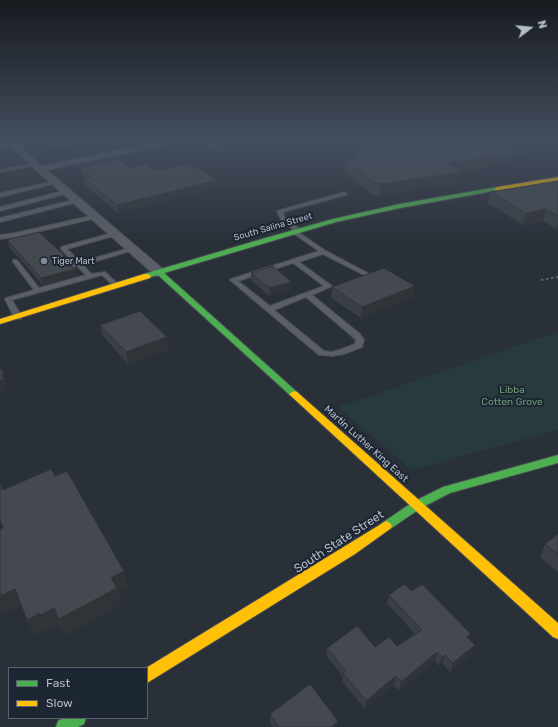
<!DOCTYPE html>
<html>
<head>
<meta charset="utf-8">
<style>
	body { margin:0 }
	#map { position:relative; width:558px; height:727px; overflow:hidden; background:#2a3038; font-family:Rubik,sans-serif }
	canvas { display:block }
	.legend { position:absolute; left:8px; top:667px; width:140px; height:52px; box-sizing:border-box; background:#1d2633; border:1px solid #59626f; margin:0; padding:5px 7px; list-style:none; font-size:12px; color:#b4bcc9 }
	.legend li { display:flex; align-items:center; gap:8px; height:20px }
	.legend b { width:20px; border:1px solid #59626f }
	.north { position:absolute; left:510px; top:8px; width:40px; height:40px; -webkit-text-stroke:3px #1d2633; paint-order:stroke; rotate:74deg; font-size:11px; font-weight:700; line-height:16px; text-align:center; color:#b4bcc9 }
	.north::after { content:''; display:block; margin:auto; width:14px; height:18px; background:#b4bcc9; clip-path:polygon(50% 0,100% 100%,50% 72%,0 100%) }
</style>
</head>
<body>
<div id="map">
<canvas width="558" height="727"></canvas>
<ul class="legend">
<li><b style="height:5px;background:#4caf50"></b>Fast</li>
<li><b style="height:5px;background:#ffc107"></b>Slow</li>
</ul>
<div class="north">N</div>
</div>
<script>
const g = document.querySelector('canvas').getContext('2d');
g.lineJoin = 'round';
function paint(path, color) {
  g.fillStyle = color;
  g.fill(path, 'evenodd');
}
function shape(rows) {
  const path = new Path2D();
  for (const r of rows) {
    path.moveTo(r[0], r[1]);
    for (let i = 2; i < r.length; i += 2) path.lineTo(r[i], r[i + 1]);
  }
  return path;
}
function stroke(path, color, width, dash) {
  g.strokeStyle = color;
  g.lineWidth = width;
  g.lineCap = dash ? 'butt' : 'round';
  g.setLineDash(dash || []);
  g.stroke(path);
}
function write(font, color, halo, rows, align = 'center') {
  g.font = font + ' Rubik,sans-serif';
  g.lineWidth = 4;
  g.setLineDash([]);
  g.textBaseline = 'middle';
  g.strokeStyle = halo;
  g.fillStyle = color;
  for (const [text, x, y, turn = 0] of rows) {
    g.save();
    g.translate(x, y);
    g.rotate((+turn || 0) * Math.PI / 180);
    g.textAlign = isNaN(turn) ? turn : align;
    if (halo) g.strokeText(text, 0, 0);
    g.fillText(text, 0, 0);
    g.restore();
  }
}
const green = shape([
	[558,332,558,430,412,470,338,407]
]);
const path = shape([
	[541,280,558,277]
]);
const lane = shape([
	[13,143,15,144,15,145,0,147,0,145,13,143],
	[34,163,36,164,36,165,0,172,0,170,34,163],
	[55,181,57,182,57,183,0,197,0,193,55,181],
	[67,190,69,191,69,193,0,211,0,207,67,190],
	[344,192,347,194,346,195,283,212,285,218,300,229,300,231,298,232,326,251,371,275,368,277,366,276,323,254,299,262,332,286,312,295,360,334,364,340,362,347,344,354,332,356,322,355,319,355,230,280,231,279,319,251,291,232,291,230,293,229,281,220,277,211,344,192],
	[293,263,324,286,270,306,238,281,293,263],
	[306,297,354,338,356,340,355,344,339,350,332,352,324,351,274,310,306,297],
	[77,199,80,201,79,202,0,222,0,218,77,199],
	[95,215,98,217,97,218,15,237,0,239,0,235,15,233,95,215],
	[115,232,118,234,117,235,67,249,80,262,130,248,134,248,134,250,83,265,91,274,105,272,119,285,119,287,115,287,102,275,12,300,22,317,21,319,15,319,5,299,6,298,34,290,13,262,13,260,17,260,39,288,86,275,77,266,66,268,66,266,74,263,61,249,61,247,115,232]
]);
const street = shape([
	[6,141,15,141,42,166,162,141,178,141,174,143,47,170,164,270,166,273,164,276,156,276,37,171,6,141],
	[202,141,212,141,225,149,224,151,218,151,202,141]
]);
const fast = shape([
	[497,187,499,188,499,190,400,208,336,222,164,273,297,392,299,394,294,397,291,396,158,275,147,278,143,276,144,274,262,239,333,219,400,204,497,187],
	[558,455,558,463,450,493,421,508,390,529,386,531,382,529,380,526,382,523,413,502,443,487,558,455],
	[64,718,86,718,84,724,78,727,56,727,58,721,64,718]
]);
const slow = shape([
	[558,177,558,181,497,191,494,189,497,187,558,177],
	[144,274,147,274,151,276,150,278,0,324,0,319,144,274],
	[294,391,297,392,558,623,558,639,553,637,291,396,289,394,294,391],
	[386,521,390,523,392,526,390,529,355,554,147,683,146,668,386,521]
]);
const wall = shape([
	[38,141,74,141,76,145,49,150],
	[358,150,525,153,511,155,509,164,461,171,460,183,380,195,373,195,344,172,345,161,351,160,352,156,357,155],
	[131,168,218,180,218,187,118,213,85,185,84,178,82,176,81,169],
	[558,181,558,228,556,229,543,221,523,225,488,203,490,192],
	[7,240,65,256,66,262,69,267,75,269,76,276,43,285,9,247],
	[251,273,291,289,269,296,251,280],
	[415,286,413,297,361,318,331,298,332,287],
	[100,325,169,349,128,364,103,336],
	[55,476,124,571,128,587,118,593,121,604,65,636,60,625,47,631,46,629,34,636,21,605,0,616,3,528,3,490],
	[558,534,558,572,540,557,545,544],
	[412,591,469,639,472,654,450,672,442,663,439,666,435,661,399,691,394,685,365,709,342,681,343,676,327,657,327,648,375,647,397,646,415,634,387,603,389,595],
	[270,714,337,727,273,727,270,723]
]);
const shadedWall = shape([
	[75,141,76,145,49,150,48,146],
	[528,142,525,153,511,155,509,164,445,174,447,163,499,147],
	[462,172,460,183,380,195,381,184],
	[218,180,218,187,118,213,117,205],
	[546,209,543,221,523,225,526,213],
	[558,222,558,228,556,229],
	[63,256,65,256,66,263,63,262],
	[68,262,70,269,75,269,76,276,43,285,41,278,68,267],
	[292,282,291,289,269,296,269,288],
	[415,286,413,297,361,318,362,307],
	[167,337,169,349,128,364,126,352],
	[4,373,7,384,6,385,8,390,0,393,0,381,2,374],
	[124,571,128,587,118,593,121,604,65,636,59,619,111,578],
	[15,589,22,605,0,616,0,596],
	[54,608,60,625,47,631,41,615],
	[40,613,46,629,34,636,27,620],
	[475,645,472,654,450,672,453,663],
	[437,652,435,661,399,691,401,682],
	[445,655,442,663,439,666,442,657],
	[396,676,394,685,365,709,366,701],
	[338,721,337,727,331,727]
]);
const building = shape([
	[42,141,75,141,48,146,42,141],
	[426,141,525,141,528,142,499,147,512,153,447,163,462,172,381,184,374,183,345,161,356,159,352,156,363,154,358,150,426,141],
	[118,159,131,168,147,164,156,171,188,163,218,180,117,205,84,178,91,176,81,169,92,165,118,159],
	[558,181,558,216,546,209,526,213,490,192,558,181],
	[39,232,65,256,63,256,63,262,68,262,68,267,73,267,75,269,41,278,7,240,39,232],
	[273,266,292,282,269,288,251,273,273,266],
	[384,268,415,286,362,307,332,287,384,268],
	[140,311,167,337,126,352,100,325,140,311],
	[0,367,4,373,2,374,4,379,0,381,0,367],
	[51,469,55,476,67,471,124,571,111,578,117,588,59,619,54,608,41,615,40,613,27,620,15,589,0,596,0,529,3,528,0,520,0,483,3,490,51,469],
	[558,534,558,554,545,544,558,534],
	[404,584,412,591,422,584,471,634,467,637,475,645,453,663,445,655,442,657,437,652,401,682,396,676,366,701,343,673,346,671,327,648,357,626,375,647,389,637,397,646,422,630,389,595,404,584],
	[310,684,338,721,331,727,278,727,270,714,310,684]
]);
const markers = [
	[44,261,4,"#848b96"]
];
const farStreetnames = [
	["South Salina Street",273,227,-16]
];
const farPoinames = [
	["Tiger Mart",52,261]
];
const parkNames = [
	["Libba",512,390],
	["Cotten Grove",512,402]
];
const streetNames = [
	["Martin Luther King East",366,444,42]
];
const nearStreetnames = [
	["South State Street",339,542,-33]
];
paint(green, '#273a3e');
stroke(lane, '#484c53', 2);
stroke(street, '#484c53', 2);
stroke(fast, '#484c53', 2);
stroke(slow, '#484c53', 2);
stroke(path, '#5d636a', 2, [2.5, 2.5]);
paint(lane, '#5a5e66');
paint(street, '#5a5e66');
paint(fast, '#4caf50');
paint(slow, '#ffc107');
paint(wall, '#3a3f45');
paint(shadedWall, '#303338');
paint(building, '#444950');
stroke(building, '#303338', 1);
const sky = g.createLinearGradient(0, 0, 0, 243);
sky.addColorStop(0, '#171a1f');
sky.addColorStop(0.58, '#444e5e');
sky.addColorStop(1, '#444e5e00');
g.fillStyle = sky;
g.fillRect(0, 0, 558, 243);
for (const [x, y, r, color] of markers) {
  const dot = new Path2D();
  dot.arc(x, y, r, 0, 2 * Math.PI);
  g.fillStyle = color;
  g.fill(dot);
  stroke(dot, '#1d2633', 1.5);
}
write('9px', '#b4bcc9', '#1d2633', farStreetnames);
write('9px', '#b4bcc9', '#1d2633', farPoinames, 'left');
write('10px', '#6b9a76', '#1d2633', parkNames);
write('10px', '#b4bcc9', '#1d2633', streetNames);
write('12px', '#b4bcc9', '#1d2633', nearStreetnames);
</script>
</body>
</html>
